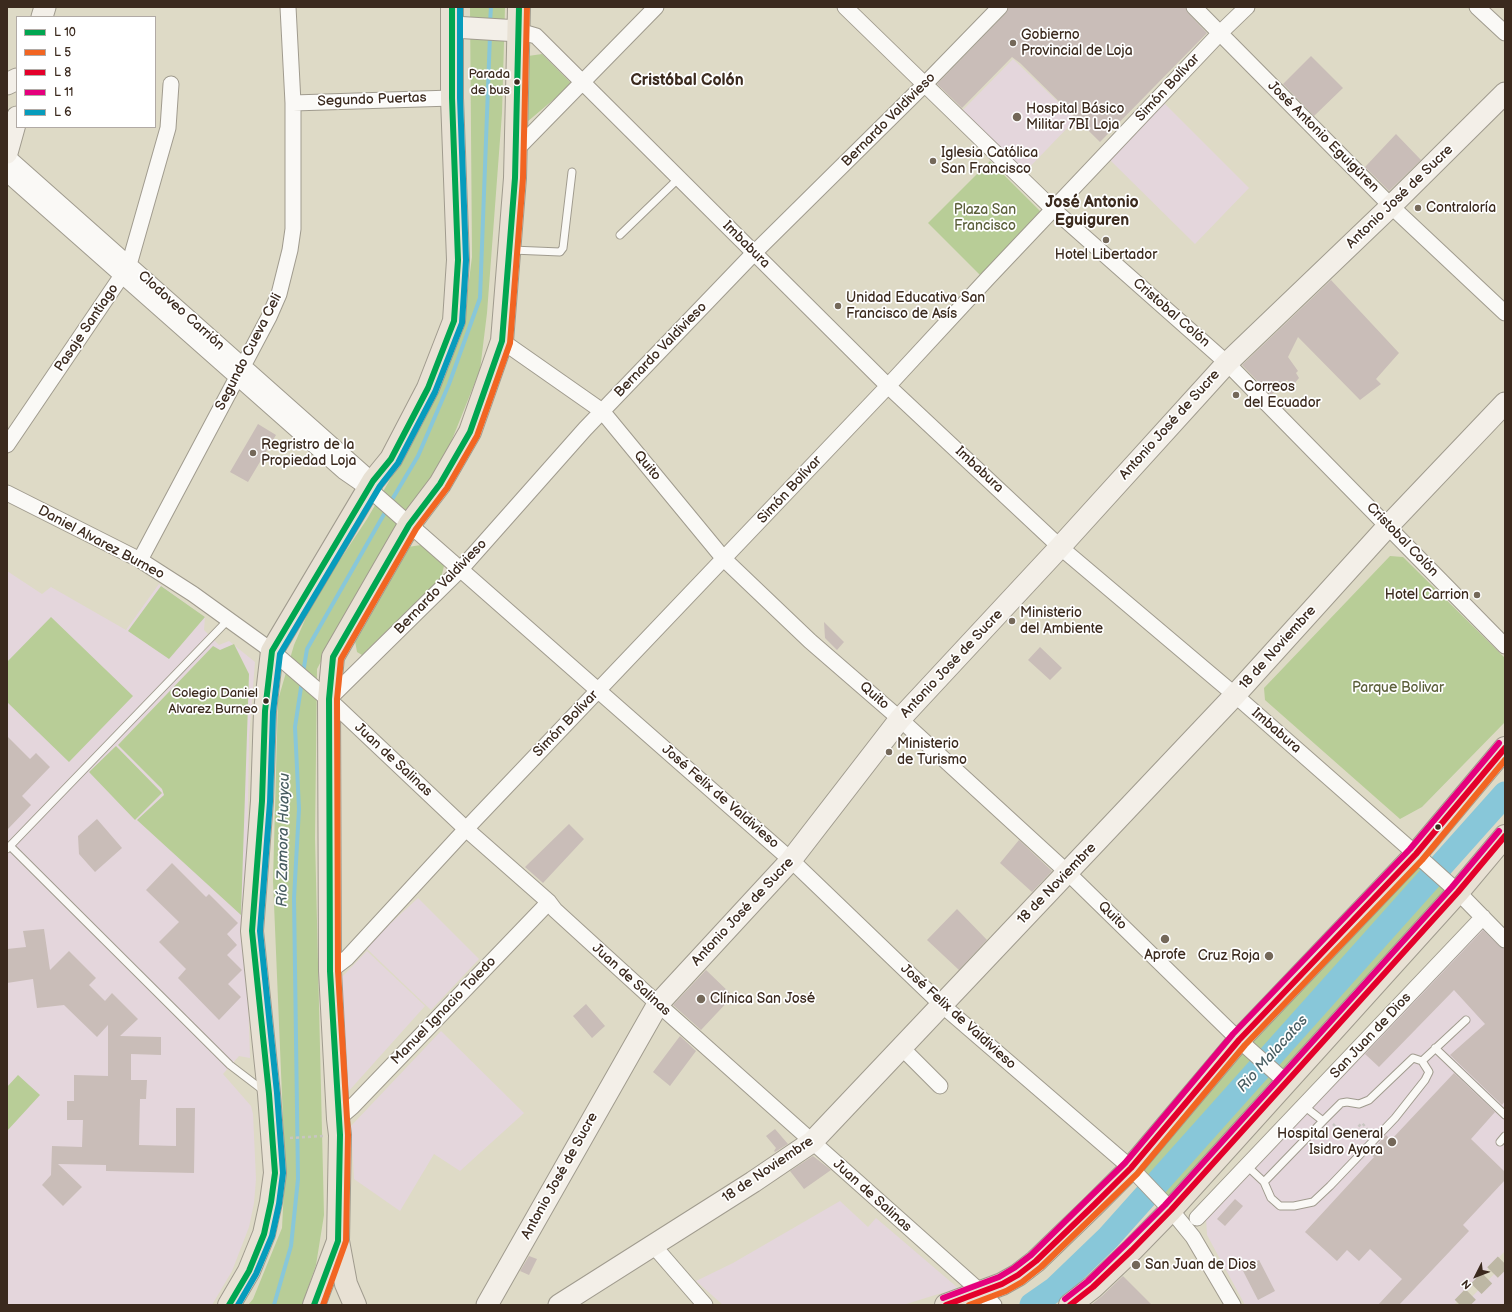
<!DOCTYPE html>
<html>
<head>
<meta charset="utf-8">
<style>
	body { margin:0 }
	#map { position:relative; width:1512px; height:1312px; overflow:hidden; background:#dedac6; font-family:"Balsamiq Sans",sans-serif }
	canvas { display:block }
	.frame { position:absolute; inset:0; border:8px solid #3b2a1e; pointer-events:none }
	.legend { position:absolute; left:16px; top:16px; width:140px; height:112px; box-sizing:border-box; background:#fff; border:1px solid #b1aaa5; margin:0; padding:5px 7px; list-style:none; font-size:12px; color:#3b2a1e }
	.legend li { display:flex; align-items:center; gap:8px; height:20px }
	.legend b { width:20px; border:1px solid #b1aaa5 }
	.north { position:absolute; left:1456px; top:1256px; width:40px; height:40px; -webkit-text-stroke:3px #fff; paint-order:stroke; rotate:228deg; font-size:11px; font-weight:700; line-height:16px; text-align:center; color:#3b2a1e }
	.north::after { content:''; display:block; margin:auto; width:14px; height:18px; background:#3b2a1e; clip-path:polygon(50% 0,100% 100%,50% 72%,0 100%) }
</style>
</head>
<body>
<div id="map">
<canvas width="1512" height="1312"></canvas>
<div class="frame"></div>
<ul class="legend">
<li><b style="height:5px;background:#00a651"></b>L 10</li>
<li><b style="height:5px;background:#f26522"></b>L 5</li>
<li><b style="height:5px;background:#e4002b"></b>L 8</li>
<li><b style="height:5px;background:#e5007d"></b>L 11</li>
<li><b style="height:5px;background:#069cbc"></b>L 6</li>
</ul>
<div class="north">N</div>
</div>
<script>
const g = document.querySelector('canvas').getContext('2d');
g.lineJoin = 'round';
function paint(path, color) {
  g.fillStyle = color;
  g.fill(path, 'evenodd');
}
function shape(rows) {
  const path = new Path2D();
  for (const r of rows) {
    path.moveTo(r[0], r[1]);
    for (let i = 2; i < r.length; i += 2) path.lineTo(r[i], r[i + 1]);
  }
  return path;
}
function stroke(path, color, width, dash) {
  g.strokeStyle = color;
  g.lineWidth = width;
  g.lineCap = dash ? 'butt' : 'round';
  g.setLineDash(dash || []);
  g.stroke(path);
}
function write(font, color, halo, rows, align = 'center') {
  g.font = font + ' "Balsamiq Sans",sans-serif';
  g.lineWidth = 3.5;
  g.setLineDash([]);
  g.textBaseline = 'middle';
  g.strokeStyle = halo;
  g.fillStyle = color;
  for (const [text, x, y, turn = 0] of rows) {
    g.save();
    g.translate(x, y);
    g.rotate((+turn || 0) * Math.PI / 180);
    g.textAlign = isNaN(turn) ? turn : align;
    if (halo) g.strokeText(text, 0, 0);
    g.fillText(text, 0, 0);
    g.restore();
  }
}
const built = shape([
	[1013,59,1076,119,1021,176,958,115],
	[1164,103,1249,188,1195,244,1110,160],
	[7,571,42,594,51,587,126,630,159,584,205,617,204,630,219,645,229,641,255,662,249,737,246,932,250,1058,239,1056,223,1074,251,1106,253,1114,256,1179,254,1203,249,1227,232,1271,212,1305,7,1305],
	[418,898,479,959,431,1010,365,947],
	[1484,921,1505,942,1505,1251,1454,1305,1245,1305,1207,1235,1206,1218],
	[367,951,425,1006,347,1093,342,977],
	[441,1031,524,1113,460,1171,434,1154,400,1211,354,1179,351,1126],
	[840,1201,868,1227,876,1218,958,1288,903,1305,723,1305,696,1281,733,1263],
	[1505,1263,1505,1305,1464,1305]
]);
const green = shape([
	[470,7,505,7,502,113,487,313,480,370,445,457,341,623,317,669,315,838,324,1215,316,1265,302,1305,248,1305,253,1299,282,1228,285,1168,273,880,278,700,294,645,314,599,367,519,423,423,464,319,472,257],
	[542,54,572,84,527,122,528,56],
	[990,161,1043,214,981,276,928,223],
	[421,545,444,566,441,578,362,655,357,652,355,641,408,547],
	[1390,556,1403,557,1505,658,1505,722,1422,807,1400,819,1265,700,1264,688],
	[161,586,205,617,169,659,128,631],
	[51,617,133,696,69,762,7,702,7,662],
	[234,644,249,674,241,915,137,820,164,795,162,789,118,745,213,646,220,650],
	[116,746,162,793,135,820,89,772],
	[1416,854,1458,892,1171,1208,1132,1168],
	[18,1075,40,1095,7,1131,7,1087]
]);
const stream = shape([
	[490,23,491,7],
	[390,503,418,456,449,384,480,298,490,35],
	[303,673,307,649,387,509],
	[274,1305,291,1246,298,1179,294,898,299,809,295,727,302,681]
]);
const river = shape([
	[1032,1305,1055,1289,1108,1238,1505,794]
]);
const building = shape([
	[1009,7,1185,7,1188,13,1207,33,1100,142,1020,63,1012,57,962,108,937,84,1006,13],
	[1311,56,1343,88,1314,116,1283,84],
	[1396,134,1421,160,1389,191,1365,167],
	[1331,280,1399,353,1376,379,1381,384,1360,400,1298,337,1288,357,1298,371,1296,373,1299,378,1293,385,1287,380,1271,395,1242,365],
	[258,424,276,435,248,482,230,472],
	[824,622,844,642,837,650,825,638],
	[1040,647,1062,668,1050,680,1028,660],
	[7,736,30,759,36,753,50,767,22,796,31,805,7,830],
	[97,819,122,848,95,872,79,854,78,836],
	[569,824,584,839,543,883,525,867],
	[1019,840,1052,871,1032,892,1000,863],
	[172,863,206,897,209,894,238,923,227,934,237,945,227,955,242,970,228,984,241,997,219,1020,178,978,186,969,159,942,179,922,146,890],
	[957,909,987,940,959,970,927,940],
	[44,929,50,970,69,951,96,978,89,985,105,1001,112,993,138,1019,120,1036,161,1037,161,1055,131,1054,131,1080,147,1080,146,1099,140,1099,139,1145,176,1146,176,1108,195,1108,194,1173,106,1171,106,1165,58,1164,82,1187,63,1206,42,1185,51,1175,52,1146,82,1147,83,1120,67,1120,67,1101,74,1101,74,1075,108,1076,108,1025,97,1037,64,1005,37,1008,33,979,7,983,7,949,26,947,23,931],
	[1483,930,1499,946,1505,949,1505,1101,1502,1105,1450,1055,1485,1024,1454,990,1379,1067,1365,1054],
	[706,970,733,996,701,1030,673,1005],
	[586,1004,605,1026,592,1038,573,1016],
	[680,1036,696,1051,670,1086,653,1072],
	[1454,1073,1495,1112,1471,1139,1505,1172,1505,1180,1463,1225,1469,1231,1399,1305,1378,1305,1402,1279,1370,1249,1359,1261,1347,1250,1337,1261,1305,1232,1374,1157,1369,1154,1386,1135,1391,1140],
	[775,1129,788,1144,775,1152,774,1151,776,1148,766,1136],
	[813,1156,831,1170,804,1189,790,1171],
	[1235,1199,1243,1206,1225,1226,1217,1219],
	[529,1256,537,1259,529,1275,520,1271],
	[1259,1260,1275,1291,1258,1300,1242,1269],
	[1123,1276,1152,1305,1091,1305,1102,1296]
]);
const streetTunnel = shape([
	[1460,1305,1505,1260]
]);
const path = shape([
	[1333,1124,1347,1138,1362,1123,1370,1132],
	[290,1138,323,1136]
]);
const lane = shape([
	[620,235,679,178],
	[512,250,560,252,563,248,572,172],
	[10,846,230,1065,264,1091],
	[7,849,228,620],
	[1435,1048,1505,1115],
	[1304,1106,1323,1121,1341,1103,1347,1102,1359,1104,1369,1100,1413,1058,1422,1061,1466,1020],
	[1500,1142,1505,1136],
	[1247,1166,1264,1182,1323,1121],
	[1264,1182,1271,1198,1280,1206,1294,1206,1313,1202,1330,1186,1395,1118,1425,1080,1429,1072,1422,1061]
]);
const street = shape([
	[845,7,1053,209,1227,363,1505,646],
	[1194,7,1391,206,1505,313],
	[1477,7,1505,33],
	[519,31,536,36,888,386,1060,547,1235,695,1418,856,1458,892,1505,940],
	[293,103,452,98],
	[515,151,656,7],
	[7,156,373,481],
	[7,174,343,471,369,489,791,860,942,1005,1131,1168,1171,1210,1193,1237,1233,1305],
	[502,341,602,411,724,559,810,641,900,719,1068,873,1239,1040,1286,1082],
	[7,445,129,265,168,128,171,84],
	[7,493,140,560,193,594,272,651,337,707,466,829,549,902,555,910,658,1004,982,1293,994,1305],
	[140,560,233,385,269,317,279,294,290,250,293,229,293,103,288,7],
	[329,699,460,570,585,429,754,253,924,85,1000,7],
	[330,971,347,958,466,829,888,386,988,278,1220,33,1247,7],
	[901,1047,940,1086],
	[338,1119,352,1107,549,902],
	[1197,1218,1483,917],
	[653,1245,705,1305]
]);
const secondary = shape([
	[42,17,45,7],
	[453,27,519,31],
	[7,84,17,79],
	[7,153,17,117],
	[487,1305,658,1004,791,860,900,719,1060,547,1227,363,1391,206,1505,93],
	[559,1305,753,1182,812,1142,1235,695,1388,526,1505,403]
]);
const primary = shape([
	[338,1241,346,1284,355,1305],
	[229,1305,249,1271,264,1234,271,1202,275,1173,269,1094,252,931,262,801,265,711,272,651,373,481,391,459,428,388,454,321,458,260,452,98,452,7],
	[314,1305,338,1241,340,1135,338,1119,330,971,329,699,333,657,409,525,440,484,470,432,502,341,515,178,519,7],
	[946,1305,1002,1284,1018,1275,1036,1261,1094,1205,1131,1168,1239,1040,1416,854,1505,748],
	[1070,1305,1093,1287,1132,1250,1171,1210,1458,892,1505,836]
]);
const bus1 = shape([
	[229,1305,249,1271,264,1234,271,1202,275,1173,269,1094,252,931,262,801,265,711,272,651,373,481,391,459,428,388,454,321,458,260,452,98,452,7],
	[314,1305,338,1241,340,1135,330,971,329,699,333,657,409,525,440,484,470,432,502,341,515,178,519,7]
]);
const bus2 = shape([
	[323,1305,346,1241,348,1135,338,971,337,699,341,659,416,529,447,488,477,436,510,343,523,178,527,7],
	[969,1305,1006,1291,1022,1282,1041,1267,1137,1174,1245,1045,1422,860,1505,760]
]);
const bus3 = shape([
	[946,1305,1002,1284,1018,1275,1036,1261,1094,1205,1131,1168,1239,1040,1416,854,1505,748],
	[1070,1305,1093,1287,1132,1250,1171,1210,1458,892,1505,836]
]);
const bus4 = shape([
	[943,1298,999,1277,1014,1268,1031,1255,1088,1199,1125,1163,1233,1034,1410,849,1499,743],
	[1065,1299,1088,1281,1126,1244,1165,1205,1452,887,1499,831]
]);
const bus5 = shape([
	[238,1305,256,1274,272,1236,279,1204,283,1173,277,1093,260,931,270,802,273,712,280,654,380,486,398,463,435,392,462,323,466,260,460,98,460,7]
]);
const markers = [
	[1013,43,4,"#746859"],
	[517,82,3.5,"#3b2a1e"],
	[1017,117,5,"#746859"],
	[933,161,4,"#746859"],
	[1418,208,4,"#746859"],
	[1106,240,4,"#746859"],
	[838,306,4,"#746859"],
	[1236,395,4,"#746859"],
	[253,453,4,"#746859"],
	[1477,595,4,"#746859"],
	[1012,621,4,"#746859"],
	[266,701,3.5,"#3b2a1e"],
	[889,752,4,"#746859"],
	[1438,827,3.5,"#3b2a1e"],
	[1165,939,5,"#746859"],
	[1269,956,5,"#746859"],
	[701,999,5,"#746859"],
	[1392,1142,5,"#746859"],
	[1136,1265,5,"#746859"]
];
const busNames = [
	["Parada",510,75],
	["de bus",510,91],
	["Colegio Daniel",258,694],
	["Alvarez Burneo",258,710]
];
const poiNames = [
	["Gobierno",1021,35],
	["Provincial de Loja",1021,51],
	["Hospital Básico",1026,109],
	["Militar 7BI Loja",1026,125],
	["Iglesia Católica",941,153],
	["San Francisco",941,169],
	["Contraloría",1426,208],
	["Hotel Libertador",1106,255,"center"],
	["Unidad Educativa San",846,298],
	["Francisco de Asís",846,314],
	["Correos",1244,387],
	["del Ecuador",1244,403],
	["Regristro de la",261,445],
	["Propiedad Loja",261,461],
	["Hotel Carrion",1469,595,"right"],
	["Ministerio",1020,613],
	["del Ambiente",1020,629],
	["Ministerio",897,744],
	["de Turismo",897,760],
	["Aprofe",1165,955,"center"],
	["Cruz Roja",1260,956,"right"],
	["Clínica San José",710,999],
	["Hospital General",1383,1134,"right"],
	["Isidro Ayora",1383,1150,"right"],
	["San Juan de Dios",1145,1265]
];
const streetNames = [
	["Simón Bolívar",1168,88,-47],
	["Segundo Puertas",372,100,-2],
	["Bernardo Valdivieso",889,120,-45],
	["José Antonio Eguigüren",1323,137,45],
	["Antonio José de Sucre",1400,197,-44],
	["Imbabura",746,245,45],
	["Clodoveo Carrión",181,311,42],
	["Cristobal Colón",1171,313,41],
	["Pasaje Santiago",87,328,-56],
	["Bernardo Valdivieso",661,350,-46],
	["Segundo Cueva Celi",249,352,-63],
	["Antonio José de Sucre",1170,425,-48],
	["Quito",647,466,50],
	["Imbabura",979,470,43],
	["Simón Bolívar",790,490,-47],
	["Cristobal Colón",1402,540,46],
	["Daniel Alvarez Burneo",101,543,28],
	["Bernardo Valdivieso",441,587,-46],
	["18 de Noviembre",1278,648,-48],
	["Antonio José de Sucre",952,664,-47],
	["Quito",874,696,41],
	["Simón Bolívar",566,724,-46],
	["Imbabura",1276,731,41],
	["Juan de Salinas",393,760,43],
	["José Felix de Valdivieso",720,797,41],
	["18 de Noviembre",1057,884,-46],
	["Antonio José de Sucre",743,912,-47],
	["Quito",1112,916,44],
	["Juan de Salinas",631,980,42],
	["Manuel Ignacio Toledo",444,1011,-46],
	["José Felix de Valdivieso",958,1017,42],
	["San Juan de Dios",1371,1036,-47],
	["18 de Noviembre",768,1170,-34],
	["Antonio José de Sucre",560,1176,-61],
	["Juan de Salinas",872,1196,42]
];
const parkNames = [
	["Plaza San",985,210],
	["Francisco",985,226],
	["Parque Bolivar",1398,688]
];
const waterNames = [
	["Río Zamora Huaycu",284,840,-89],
	["Rio Malacatos",1273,1054,-48]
];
const quarterNames = [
	["Cristóbal Colón",687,81],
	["José Antonio",1092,203],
	["Eguiguren",1092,221]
];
paint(built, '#e4d6dc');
paint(green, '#b8cd97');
stroke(stream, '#88c7d9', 4);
stroke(river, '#88c7d9', 25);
paint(building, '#c9bdb8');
stroke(streetTunnel, '#bdb7a4', 15, [15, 8]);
stroke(lane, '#a09b8e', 9);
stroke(street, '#a09b8e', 17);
stroke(secondary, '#a09b8e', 23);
stroke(primary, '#a09b8e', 24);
stroke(path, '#c8c6c1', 2.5, [3, 3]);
stroke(lane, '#faf9f6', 7);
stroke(street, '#faf9f6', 15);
stroke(secondary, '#f3efe8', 21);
stroke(primary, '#e8e1d4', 22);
stroke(bus1, '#00a651', 6);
stroke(bus2, '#f26522', 6);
stroke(bus3, '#e4002b', 6);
stroke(bus4, '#e5007d', 6);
stroke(bus5, '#069cbc', 6);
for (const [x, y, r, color] of markers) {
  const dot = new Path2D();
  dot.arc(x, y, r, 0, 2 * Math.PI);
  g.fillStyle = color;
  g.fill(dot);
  stroke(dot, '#fff', 1.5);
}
write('13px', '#3b2a1e', '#fff', busNames, 'right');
write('14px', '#3b2a1e', '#fff', poiNames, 'left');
write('14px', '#3b2a1e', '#fff', streetNames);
write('14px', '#5c603b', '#fff', parkNames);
write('italic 15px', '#495e62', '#fff', waterNames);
write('bold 16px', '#3b2a1e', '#fff', quarterNames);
</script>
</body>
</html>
